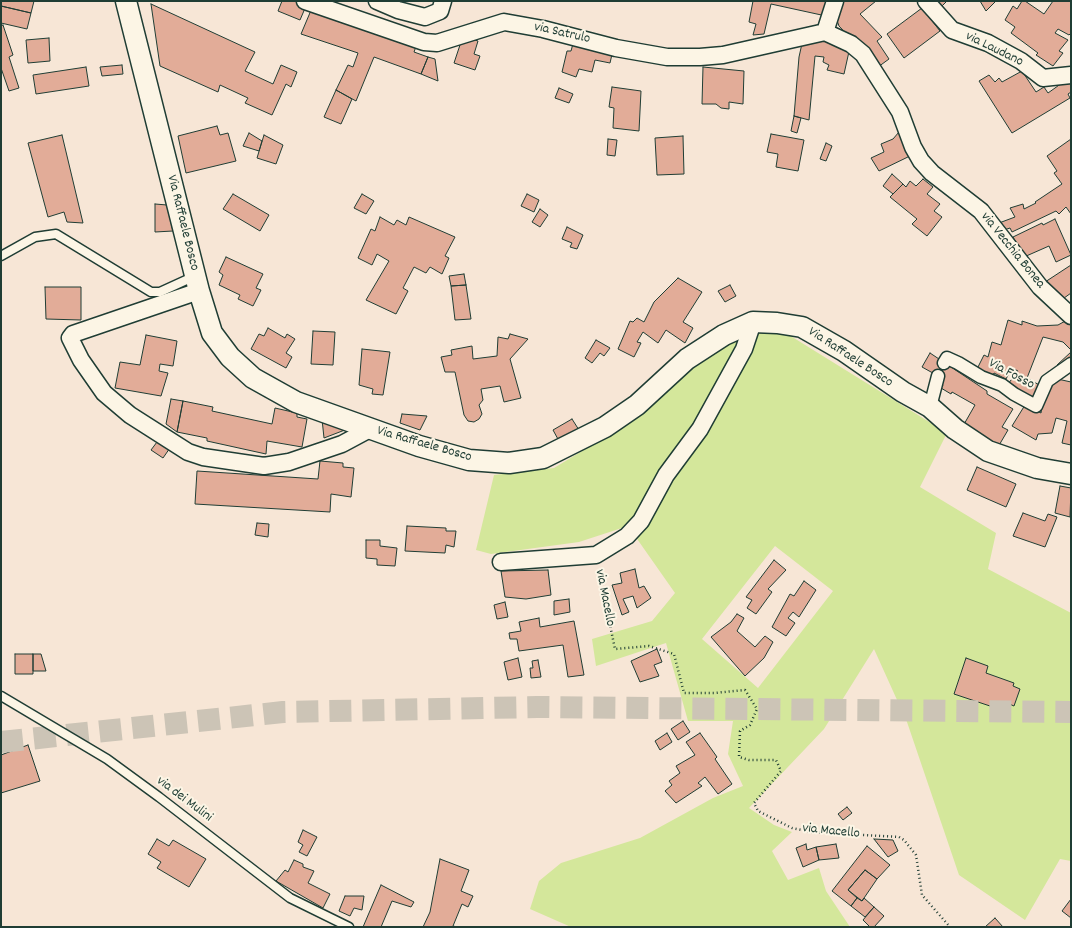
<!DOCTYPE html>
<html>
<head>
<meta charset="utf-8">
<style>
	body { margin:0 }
	#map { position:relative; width:1072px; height:928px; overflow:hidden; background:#f7e6d6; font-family:Dekko,sans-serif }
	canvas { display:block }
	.frame { position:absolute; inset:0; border:2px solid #1f3d34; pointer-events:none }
</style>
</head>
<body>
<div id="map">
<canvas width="1072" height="928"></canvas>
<div class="frame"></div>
</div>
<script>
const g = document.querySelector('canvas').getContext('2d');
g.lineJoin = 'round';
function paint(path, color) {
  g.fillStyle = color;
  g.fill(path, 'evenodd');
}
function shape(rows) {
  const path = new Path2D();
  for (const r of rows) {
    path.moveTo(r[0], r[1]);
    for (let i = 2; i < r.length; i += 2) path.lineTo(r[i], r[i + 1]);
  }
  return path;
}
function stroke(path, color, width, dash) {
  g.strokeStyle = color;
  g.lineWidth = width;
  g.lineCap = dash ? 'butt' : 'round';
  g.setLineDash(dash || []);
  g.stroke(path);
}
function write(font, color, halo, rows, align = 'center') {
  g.font = font + ' Dekko,sans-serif';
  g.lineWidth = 4;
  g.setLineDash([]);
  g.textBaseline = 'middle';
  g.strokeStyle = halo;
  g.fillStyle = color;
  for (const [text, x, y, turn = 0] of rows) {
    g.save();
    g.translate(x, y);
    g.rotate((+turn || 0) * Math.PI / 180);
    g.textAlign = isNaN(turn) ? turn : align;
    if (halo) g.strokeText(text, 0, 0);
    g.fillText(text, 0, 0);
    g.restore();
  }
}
const green = shape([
	[749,330,781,330,947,433,920,487,996,533,988,569,1071,613,1071,861,1060,859,1025,920,959,875,907,722,874,649,824,729,749,808,774,825,792,832,772,851,788,880,819,868,826,891,850,927,571,927,530,909,539,881,561,863,640,838,713,798,743,786,728,754,733,721,688,721,666,643,596,666,592,639,652,621,675,593,628,526,579,542,491,554,476,550,494,475,554,468,615,431,707,356],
	[775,546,833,591,758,688,702,639]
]);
const building = shape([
	[1,1,34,1,31,13,1,6,1,1],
	[282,1,295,1,306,6,300,20,278,11,282,1],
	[753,1,831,1,826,16,771,4,764,34,753,35,756,24,749,22,753,1],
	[841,1,876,1,860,14,882,37,877,41,889,59,878,67,839,26,834,12,841,1],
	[934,1,947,1,941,7,934,1],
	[980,1,996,1,986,11,980,1],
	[1022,1,1025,1,1044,14,1053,1,1071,1,1071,33,1069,35,1058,29,1055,33,1068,40,1059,51,1063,53,1053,66,1036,55,1038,53,1011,33,1015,27,1005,20,1013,6,1017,9,1022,1],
	[151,4,255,52,245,71,273,84,281,65,297,72,291,87,286,84,272,115,245,103,248,98,220,85,218,92,160,66,151,4],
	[1,6,31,13,27,29,1,23,1,6],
	[312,8,417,44,414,52,428,57,421,74,374,57,356,101,336,90,348,65,353,67,358,53,301,34,312,8],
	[922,8,940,31,904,58,887,34,922,8],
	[3,25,13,55,9,57,19,88,9,91,1,68,1,26,3,25],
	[463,36,478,41,474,54,480,56,475,70,454,63,463,36],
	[49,38,50,61,28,63,26,40,49,38],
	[820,38,850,47,844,74,827,70,829,65,823,62,824,57,815,56,809,120,794,116,799,57,803,39,820,38],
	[574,40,613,50,610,63,595,60,592,72,579,69,576,77,562,72,567,51,571,51,574,40],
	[428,57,435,59,438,81,421,74,428,57],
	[122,65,123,74,102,76,100,67,122,65],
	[86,67,89,86,36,94,33,75,86,67],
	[703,67,744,71,743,104,729,102,729,109,721,108,716,104,702,104,703,67],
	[1022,71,1036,92,1044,87,1048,93,1062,83,1071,81,1071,92,1068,94,1070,98,1012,133,979,81,989,75,995,82,999,78,1002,82,1022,71],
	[612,87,641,91,639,131,613,128,614,108,609,107,612,87],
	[559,88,573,94,569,103,555,98,559,88],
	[336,90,352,99,341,124,324,117,336,90],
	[794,116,801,118,797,133,791,131,794,116],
	[217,126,220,135,228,133,236,161,186,173,178,136,217,126],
	[899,132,912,155,879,171,871,158,884,152,881,144,893,139,899,132],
	[249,133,262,141,259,151,243,146,249,133],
	[771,134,804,140,798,171,776,167,778,154,767,152,771,134],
	[62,135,83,223,67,222,64,212,48,217,28,143,62,135],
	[264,135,283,145,276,164,257,158,264,135],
	[683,136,684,174,657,175,655,138,683,136],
	[608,139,617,140,615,156,607,155,608,139],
	[1071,139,1071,214,1066,207,1059,214,1056,211,1012,232,1010,228,1004,230,999,223,1015,217,1010,208,1023,204,1024,209,1036,203,1035,202,1062,184,1054,173,1057,171,1047,156,1071,139],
	[826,143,832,146,826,161,820,159,826,143],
	[892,174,903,184,893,194,883,186,892,174],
	[923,179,933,187,927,194,940,204,934,211,942,217,927,236,912,224,917,219,890,197,903,184,906,187,910,181,916,186,923,179],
	[233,194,269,215,260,231,223,209,233,194],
	[362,194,374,201,366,214,354,208,362,194],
	[527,194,539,200,534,212,521,206,527,194],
	[155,204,167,205,173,231,155,232,155,204],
	[540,209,548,215,540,227,532,222,540,209],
	[380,217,394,225,397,220,406,225,409,217,455,237,445,256,449,258,442,274,430,267,426,273,414,267,403,288,408,291,396,314,366,300,389,261,377,254,372,265,358,258,371,229,375,231,380,217],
	[1055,219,1071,255,1056,262,1049,246,1024,257,1013,237,1042,223,1043,225,1055,219],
	[567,227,583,235,577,249,570,247,572,243,562,239,567,227],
	[226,257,263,274,256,288,261,290,253,306,238,299,240,295,219,285,223,275,219,272,226,257],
	[1071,265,1071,293,1060,301,1042,284,1071,265],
	[464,274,466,285,451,286,449,276,464,274],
	[678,278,702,292,683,322,693,328,685,343,666,330,658,343,643,332,637,342,641,343,634,357,618,349,630,321,633,322,637,318,644,322,654,302,678,278],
	[466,285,471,319,455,320,451,286,466,285],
	[730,285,736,296,725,302,718,291,730,285],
	[45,287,81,287,81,320,46,319,45,287],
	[1069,319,1071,321,1071,350,1063,342,1043,337,1027,378,1041,386,1031,400,1008,384,1018,371,1012,368,1006,379,994,373,992,377,977,369,984,355,988,357,992,342,1001,345,1008,320,1022,325,1022,321,1037,326,1058,325,1069,319],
	[268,328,285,338,287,334,295,339,286,353,292,357,286,368,251,349,259,334,264,336,268,328],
	[313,331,335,332,333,365,311,364,313,331],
	[510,334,528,339,510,359,521,398,504,402,500,386,481,389,483,400,479,405,482,414,479,419,474,422,468,421,464,415,455,372,445,372,441,357,452,355,451,350,472,346,473,359,497,356,498,337,508,339,510,334],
	[146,335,177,341,173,366,160,364,159,371,168,373,161,396,115,388,120,362,140,365,146,335],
	[596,340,610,348,604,356,600,353,592,363,585,358,596,340],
	[362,349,390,352,383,395,372,394,373,389,359,385,362,349],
	[1071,352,1071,360,1061,369,1057,365,1071,352],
	[930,353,987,391,987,394,1013,409,1002,427,1008,430,998,447,963,426,975,405,952,392,951,394,941,388,943,385,938,382,940,377,922,367,930,353],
	[1053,378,1071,382,1071,445,1062,443,1067,421,1056,418,1052,433,1038,434,1036,440,1012,426,1025,405,1041,413,1045,388,1053,378],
	[171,399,183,401,177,432,166,424,171,399],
	[183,401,213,407,212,411,272,424,275,408,297,413,297,417,307,419,302,447,267,441,266,454,207,441,207,438,177,432,183,401],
	[402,414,427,416,420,430,400,423,402,414],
	[322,419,350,428,324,438,322,419],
	[572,419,579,430,559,441,553,430,572,419],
	[160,438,172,445,163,458,151,450,160,438],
	[320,461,343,463,343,467,354,468,351,497,331,494,330,512,195,504,197,471,318,479,320,461],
	[977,467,1016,484,1006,507,967,490,977,467],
	[1060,486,1071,488,1070,517,1055,513,1060,486],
	[1023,513,1045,521,1048,514,1057,517,1045,547,1013,536,1023,513],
	[257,523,269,524,268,537,255,535,257,523],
	[407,526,446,528,446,531,456,531,454,547,446,545,445,553,405,551,407,526],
	[366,540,380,540,380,546,397,548,395,566,377,565,377,559,366,558,366,540],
	[774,560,786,570,768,589,772,592,756,614,747,608,752,600,746,597,774,560],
	[635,569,639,588,644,586,651,598,637,608,633,596,623,599,629,612,622,615,612,585,622,583,620,573,635,569],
	[548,570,551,595,526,599,505,597,501,571,548,570],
	[804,581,816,590,799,617,793,612,788,618,795,623,786,636,772,627,790,594,794,596,804,581],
	[569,599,570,612,554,615,554,601,569,599],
	[505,602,508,617,497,619,494,605,505,602],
	[737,614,744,618,737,631,755,647,765,636,773,642,764,658,745,676,711,637,731,622,737,614],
	[539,618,540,627,574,621,584,675,568,677,563,645,519,651,517,639,510,639,509,633,521,631,519,622,539,618],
	[657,649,662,662,654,665,659,676,640,682,631,661,657,649],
	[15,654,33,654,33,674,15,674,15,654],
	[33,654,41,654,46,671,33,671,33,654],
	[518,658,522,677,508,680,504,662,518,658],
	[966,658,988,666,986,673,1014,683,1013,686,1020,689,1014,706,1007,703,1005,711,954,694,966,658],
	[538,660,541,677,531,678,530,668,533,668,532,661,538,660],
	[683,721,690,732,678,740,671,729,683,721],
	[667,733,672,742,660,750,655,741,667,733],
	[700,733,717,757,715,759,732,784,718,794,705,777,698,783,702,786,676,803,665,791,672,785,669,781,680,773,676,766,695,755,686,742,700,733],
	[28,745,40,781,1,793,1,755,28,745],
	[847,807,852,813,843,820,838,814,847,807],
	[303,830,317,837,307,856,299,852,303,845,298,842,303,830],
	[157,839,169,846,173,840,206,859,189,887,157,868,161,862,148,854,157,839],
	[874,839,893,840,898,851,888,857,874,839],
	[806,844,807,850,816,847,819,860,803,867,796,848,806,844],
	[836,844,839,858,819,860,816,847,836,844],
	[867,846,890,865,877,879,865,870,848,890,857,898,851,906,832,891,867,846],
	[440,859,469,870,461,891,473,896,468,907,462,904,453,926,457,927,423,927,430,912,440,859],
	[294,860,303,864,303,867,314,871,308,883,330,894,323,908,276,881,285,870,288,872,294,860],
	[865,870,877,879,862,901,848,890,865,870],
	[381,885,414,902,411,907,392,901,381,927,363,927,381,885],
	[345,896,364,896,362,910,354,908,350,916,339,911,345,896],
	[857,898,862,901,864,898,874,907,865,917,851,906,857,898],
	[1071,899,1071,918,1062,911,1071,899],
	[874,907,884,916,874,927,870,927,863,920,874,907],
	[995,918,1003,927,985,927,995,918]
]);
const trunkTunnel = shape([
	[1,742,283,712,537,707,1071,712]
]);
const path = shape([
	[599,572,615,649,649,646,674,654,684,693,714,693,745,690,757,709,750,725,740,731,739,757,749,760,776,760,781,771,754,803,758,811,792,828,812,832,899,837,904,840,916,855,922,895,950,927]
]);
const service = shape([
	[1,256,35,237,56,234,151,292,160,292,195,276],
	[1,696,107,759,159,797,290,898,349,927]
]);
const pedestrian = shape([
	[944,363,947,358,958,363,981,377,1002,385,1014,394,1036,406,1047,381,1071,364],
	[930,407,938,376]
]);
const minor = shape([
	[305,1,424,42,437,43,504,22,543,29,616,48,667,57,700,57,723,55,825,32],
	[377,1,398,10,425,17,440,11,443,1],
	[835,1,825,32,851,44,863,54,900,112,913,147,921,161,932,173,981,211,1040,287,1071,316],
	[926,1,952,30,988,43,1021,61,1043,78,1071,75],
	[199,291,73,334,70,338,81,360,104,393,130,415,188,452,203,457,264,466,289,462,342,444,370,429],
	[501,562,596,555,627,536,641,521,666,475,700,429,744,349,753,322]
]);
const tertiary = shape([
	[126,1,199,291,212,333,230,357,253,378,296,402,419,446,469,460,509,463,543,458,605,427,637,405,687,359,724,335,753,322,777,323,802,327,844,351,903,392,930,407,955,429,988,451,1037,468,1071,474]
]);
const streetNames = [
	["via Satrulo",562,34,13],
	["via Laudano",994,50,26],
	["Via Raffaele Bosco",182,223,76],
	["via Vecchia Bonea",1012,251,51],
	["Via Raffaele Bosco",850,358,33],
	["Via Fosso",1011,375,28],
	["Via Raffaele Bosco",424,445,16],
	["via Macello",604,598,79],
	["via dei Mulini",184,800,37],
	["via Macello",831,832,6]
];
paint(green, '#d4e79b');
paint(building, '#e2ac98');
stroke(building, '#1f3d34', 1);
stroke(trunkTunnel, '#ccc4b6', 22, [22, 11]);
stroke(service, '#1f3d34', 11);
stroke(pedestrian, '#1f3d34', 15);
stroke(minor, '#1f3d34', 19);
stroke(tertiary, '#1f3d34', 23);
stroke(path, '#1f3d34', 2.5, [1, 3]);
stroke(service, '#fcf5e5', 8);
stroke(pedestrian, '#fcf5e5', 12);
stroke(minor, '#fcf5e5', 16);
stroke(tertiary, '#fcf5e5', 20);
write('14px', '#1f3d34', '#fcf5e5', streetNames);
</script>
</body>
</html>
